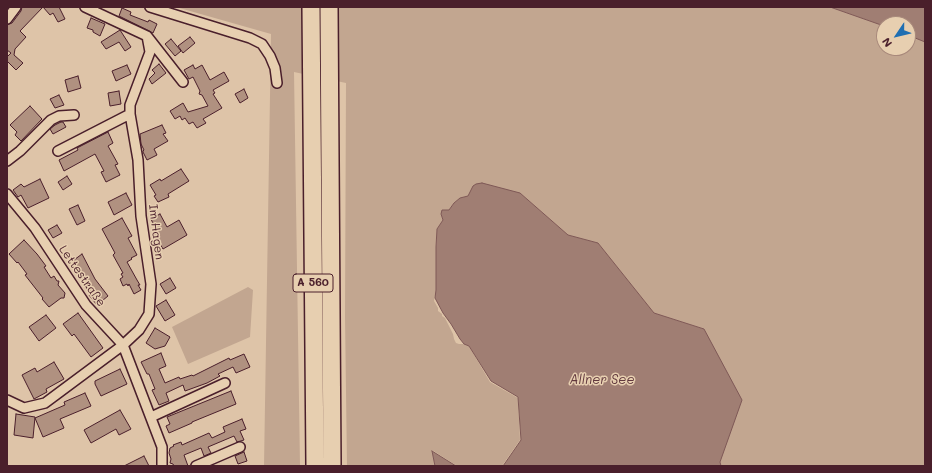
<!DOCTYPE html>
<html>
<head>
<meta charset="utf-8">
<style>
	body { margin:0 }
	#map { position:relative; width:932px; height:473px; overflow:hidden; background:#dec4a8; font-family:Mali,sans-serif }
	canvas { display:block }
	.frame { position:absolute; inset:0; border:8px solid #4a1f2b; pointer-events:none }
	.north { position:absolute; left:876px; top:16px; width:40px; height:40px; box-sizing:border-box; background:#e7cfb0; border:1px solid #a8897b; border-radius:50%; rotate:235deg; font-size:11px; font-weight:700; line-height:16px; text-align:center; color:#4a1f2b }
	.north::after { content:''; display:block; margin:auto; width:14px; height:18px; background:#1f6fb2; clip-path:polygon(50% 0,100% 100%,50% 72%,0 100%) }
</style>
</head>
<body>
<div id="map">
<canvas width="932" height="473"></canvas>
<div class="frame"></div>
<div class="north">N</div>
</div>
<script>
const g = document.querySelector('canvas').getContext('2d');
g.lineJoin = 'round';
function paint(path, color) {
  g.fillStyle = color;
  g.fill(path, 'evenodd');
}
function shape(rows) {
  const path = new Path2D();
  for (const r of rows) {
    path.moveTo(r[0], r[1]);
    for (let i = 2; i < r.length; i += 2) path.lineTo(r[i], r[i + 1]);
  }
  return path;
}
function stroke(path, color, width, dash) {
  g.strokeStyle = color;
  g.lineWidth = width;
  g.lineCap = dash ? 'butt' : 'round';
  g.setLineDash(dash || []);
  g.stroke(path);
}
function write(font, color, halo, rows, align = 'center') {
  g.font = font + ' Mali,sans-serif';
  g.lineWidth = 3;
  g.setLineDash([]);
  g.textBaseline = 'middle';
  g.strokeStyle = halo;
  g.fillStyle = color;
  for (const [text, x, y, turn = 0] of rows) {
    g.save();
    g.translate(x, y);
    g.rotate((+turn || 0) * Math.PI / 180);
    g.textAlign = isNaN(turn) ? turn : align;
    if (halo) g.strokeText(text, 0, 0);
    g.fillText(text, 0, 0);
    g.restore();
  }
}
const green = shape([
	[176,7,830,7,884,26,884,48,908,48,908,35,925,42,925,466,721,466,704,329,654,313,598,243,568,235,520,193,468,196,460,198,454,203,449,210,441,214,443,220,437,229,436,247,436,290,434,301,438,308,438,311,442,314,442,316,445,318,453,334,454,339,456,343,459,344,464,344,469,346,490,382,518,398,520,440,502,466,457,466,432,450,435,466,347,466,345,317,346,83,294,72,300,466,264,466,271,34],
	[248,287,253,290,250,337,188,364,172,327]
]);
const water = shape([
	[812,7,925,7,925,42,908,35,908,24,884,24,884,26,830,7,812,7],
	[482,183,520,193,568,235,598,243,654,313,704,329,742,400,720,462,721,466,503,466,521,440,518,397,491,381,469,346,464,344,460,339,451,324,443,313,435,298,436,290,436,247,437,229,443,220,441,214,442,210,449,210,454,203,460,198,468,196,473,186,476,184,482,183],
	[432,451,456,466,435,466,432,451]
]);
const building = shape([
	[22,7,43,7,20,31,26,37,15,49,14,55,23,63,16,70,7,61,7,57,11,53,7,50,7,25,12,23,21,11,22,7],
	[43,7,59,7,65,19,58,22,53,13,50,15,43,7],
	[122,8,131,12,130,15,148,22,149,20,157,24,153,33,119,16,122,8],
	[91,18,105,24,100,36,93,32,93,30,87,28,91,18],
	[120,30,131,47,125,51,119,42,106,49,101,42,120,30],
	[190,37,195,43,183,53,178,46,190,37],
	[171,39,181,51,175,56,165,44,171,39],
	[159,64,166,73,152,84,149,79,155,73,152,70,159,64],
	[127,65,131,74,116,81,112,71,127,65],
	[193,65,195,69,202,65,210,80,224,72,229,81,213,90,215,93,213,94,222,108,203,119,206,123,197,128,193,122,189,124,185,118,182,120,180,116,175,119,170,111,183,103,188,112,208,106,202,95,199,94,200,91,193,77,189,79,184,70,193,65],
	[78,76,81,88,68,92,65,80,78,76],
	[244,89,248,98,240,103,235,94,244,89],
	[119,91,121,104,110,106,108,93,119,91],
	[59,95,64,105,55,108,50,99,59,95],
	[30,106,42,119,21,141,15,135,17,132,10,125,30,106],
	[61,122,63,122,66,127,53,134,50,129,55,125,61,122],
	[162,125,166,133,163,134,168,141,154,149,157,155,147,160,143,152,143,151,144,150,141,144,140,134,162,125],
	[108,132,113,143,108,146,118,164,115,165,120,175,106,182,101,172,104,171,95,154,64,171,59,160,78,150,77,148,108,132],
	[181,169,189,181,168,194,169,197,158,202,154,196,156,195,150,185,160,179,161,181,181,169],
	[67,176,72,184,63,190,58,182,67,176],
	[40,179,49,198,28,208,21,195,18,197,13,190,21,184,24,187,40,179],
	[126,193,132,205,114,215,108,202,126,193],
	[78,205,85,221,77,225,69,209,78,205],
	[160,214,167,227,179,220,187,235,163,249,154,234,157,232,151,219,160,214],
	[122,218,132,236,128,238,137,255,131,258,132,259,127,262,137,280,140,285,138,285,141,290,134,294,129,284,128,286,127,284,123,286,120,279,123,277,121,274,123,273,113,255,115,253,102,229,122,218],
	[57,225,62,233,53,238,48,230,57,225],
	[24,240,37,254,46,266,44,267,51,278,54,276,57,281,59,281,58,285,65,293,64,298,61,298,49,307,42,299,43,298,25,275,27,274,18,262,17,263,9,254,24,240],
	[82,254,95,279,108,296,97,305,89,295,90,294,80,276,82,275,74,260,82,254],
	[170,278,176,288,166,294,160,284,170,278],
	[166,300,175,315,165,321,156,306,166,300],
	[78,313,103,348,91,357,74,334,72,336,63,324,78,313],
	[46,315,56,328,39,341,29,327,46,315],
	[155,328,170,337,165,346,155,349,146,343,155,328],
	[161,353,166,366,159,369,165,383,179,377,180,379,192,375,193,376,229,358,230,360,244,354,250,367,236,373,233,367,218,374,220,376,207,383,185,391,183,385,166,393,169,401,159,405,152,390,155,389,149,374,147,374,141,362,161,353],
	[54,362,64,379,46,389,47,392,34,399,22,375,35,368,37,372,54,362],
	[120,369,127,384,101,396,95,384,95,381,120,369],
	[231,391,236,404,192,422,192,423,169,433,166,426,170,424,167,417,231,391],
	[85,393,91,406,60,419,64,428,43,437,35,418,65,405,64,402,85,393],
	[120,410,131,429,119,435,116,429,91,443,84,430,120,410],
	[16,414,35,417,33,438,14,435,16,414],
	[242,419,246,429,240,431,244,440,237,442,234,436,208,447,211,453,204,456,201,448,184,455,188,466,174,466,173,464,170,463,171,459,169,453,170,448,174,446,173,445,181,442,182,445,209,433,212,438,225,432,223,427,242,419],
	[244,452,247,461,238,464,235,456,244,452],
	[144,456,149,466,124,466,144,456]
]);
const street = shape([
	[85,7,147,36,183,82],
	[150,7,250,38,262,44,270,56,275,68,277,83],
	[7,19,16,7],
	[58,151,130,114],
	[7,161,20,151,51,120,59,116,74,115],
	[7,194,35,228,86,305,123,345,162,447,162,466],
	[7,400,24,408,45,403,123,345,139,330,149,314,151,284,141,216,138,160,130,114,130,105,150,52,147,36],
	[151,417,225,383],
	[196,466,240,447]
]);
const highway = shape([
	[311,7,315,466],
	[329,7,332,466]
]);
const shields = [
	[313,283,40]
];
const shieldNames = [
	["A 560",313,283]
];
const streetNames = [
	["Im Hagen",156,232,83],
	["Lettestraße",82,276,55]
];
const waterNames = [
	["Allner See",602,380]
];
paint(green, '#c2a690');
paint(water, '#a07e73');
stroke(water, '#7e5856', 1);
paint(building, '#b09180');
stroke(building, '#4a1f2b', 1);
stroke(street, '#4a1f2b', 12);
stroke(highway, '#4a1f2b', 20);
stroke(street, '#e7cfb0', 9);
stroke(highway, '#e7cfb0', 17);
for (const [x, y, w] of shields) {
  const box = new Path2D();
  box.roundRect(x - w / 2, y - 9, w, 18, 3);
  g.fillStyle = '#e7cfb0';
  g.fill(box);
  stroke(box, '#4a1f2b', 1);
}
write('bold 11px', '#4a1f2b', null, shieldNames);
write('12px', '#4a1f2b', '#e7cfb0', streetNames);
write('italic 13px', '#60373d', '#e7cfb0', waterNames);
</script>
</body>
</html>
